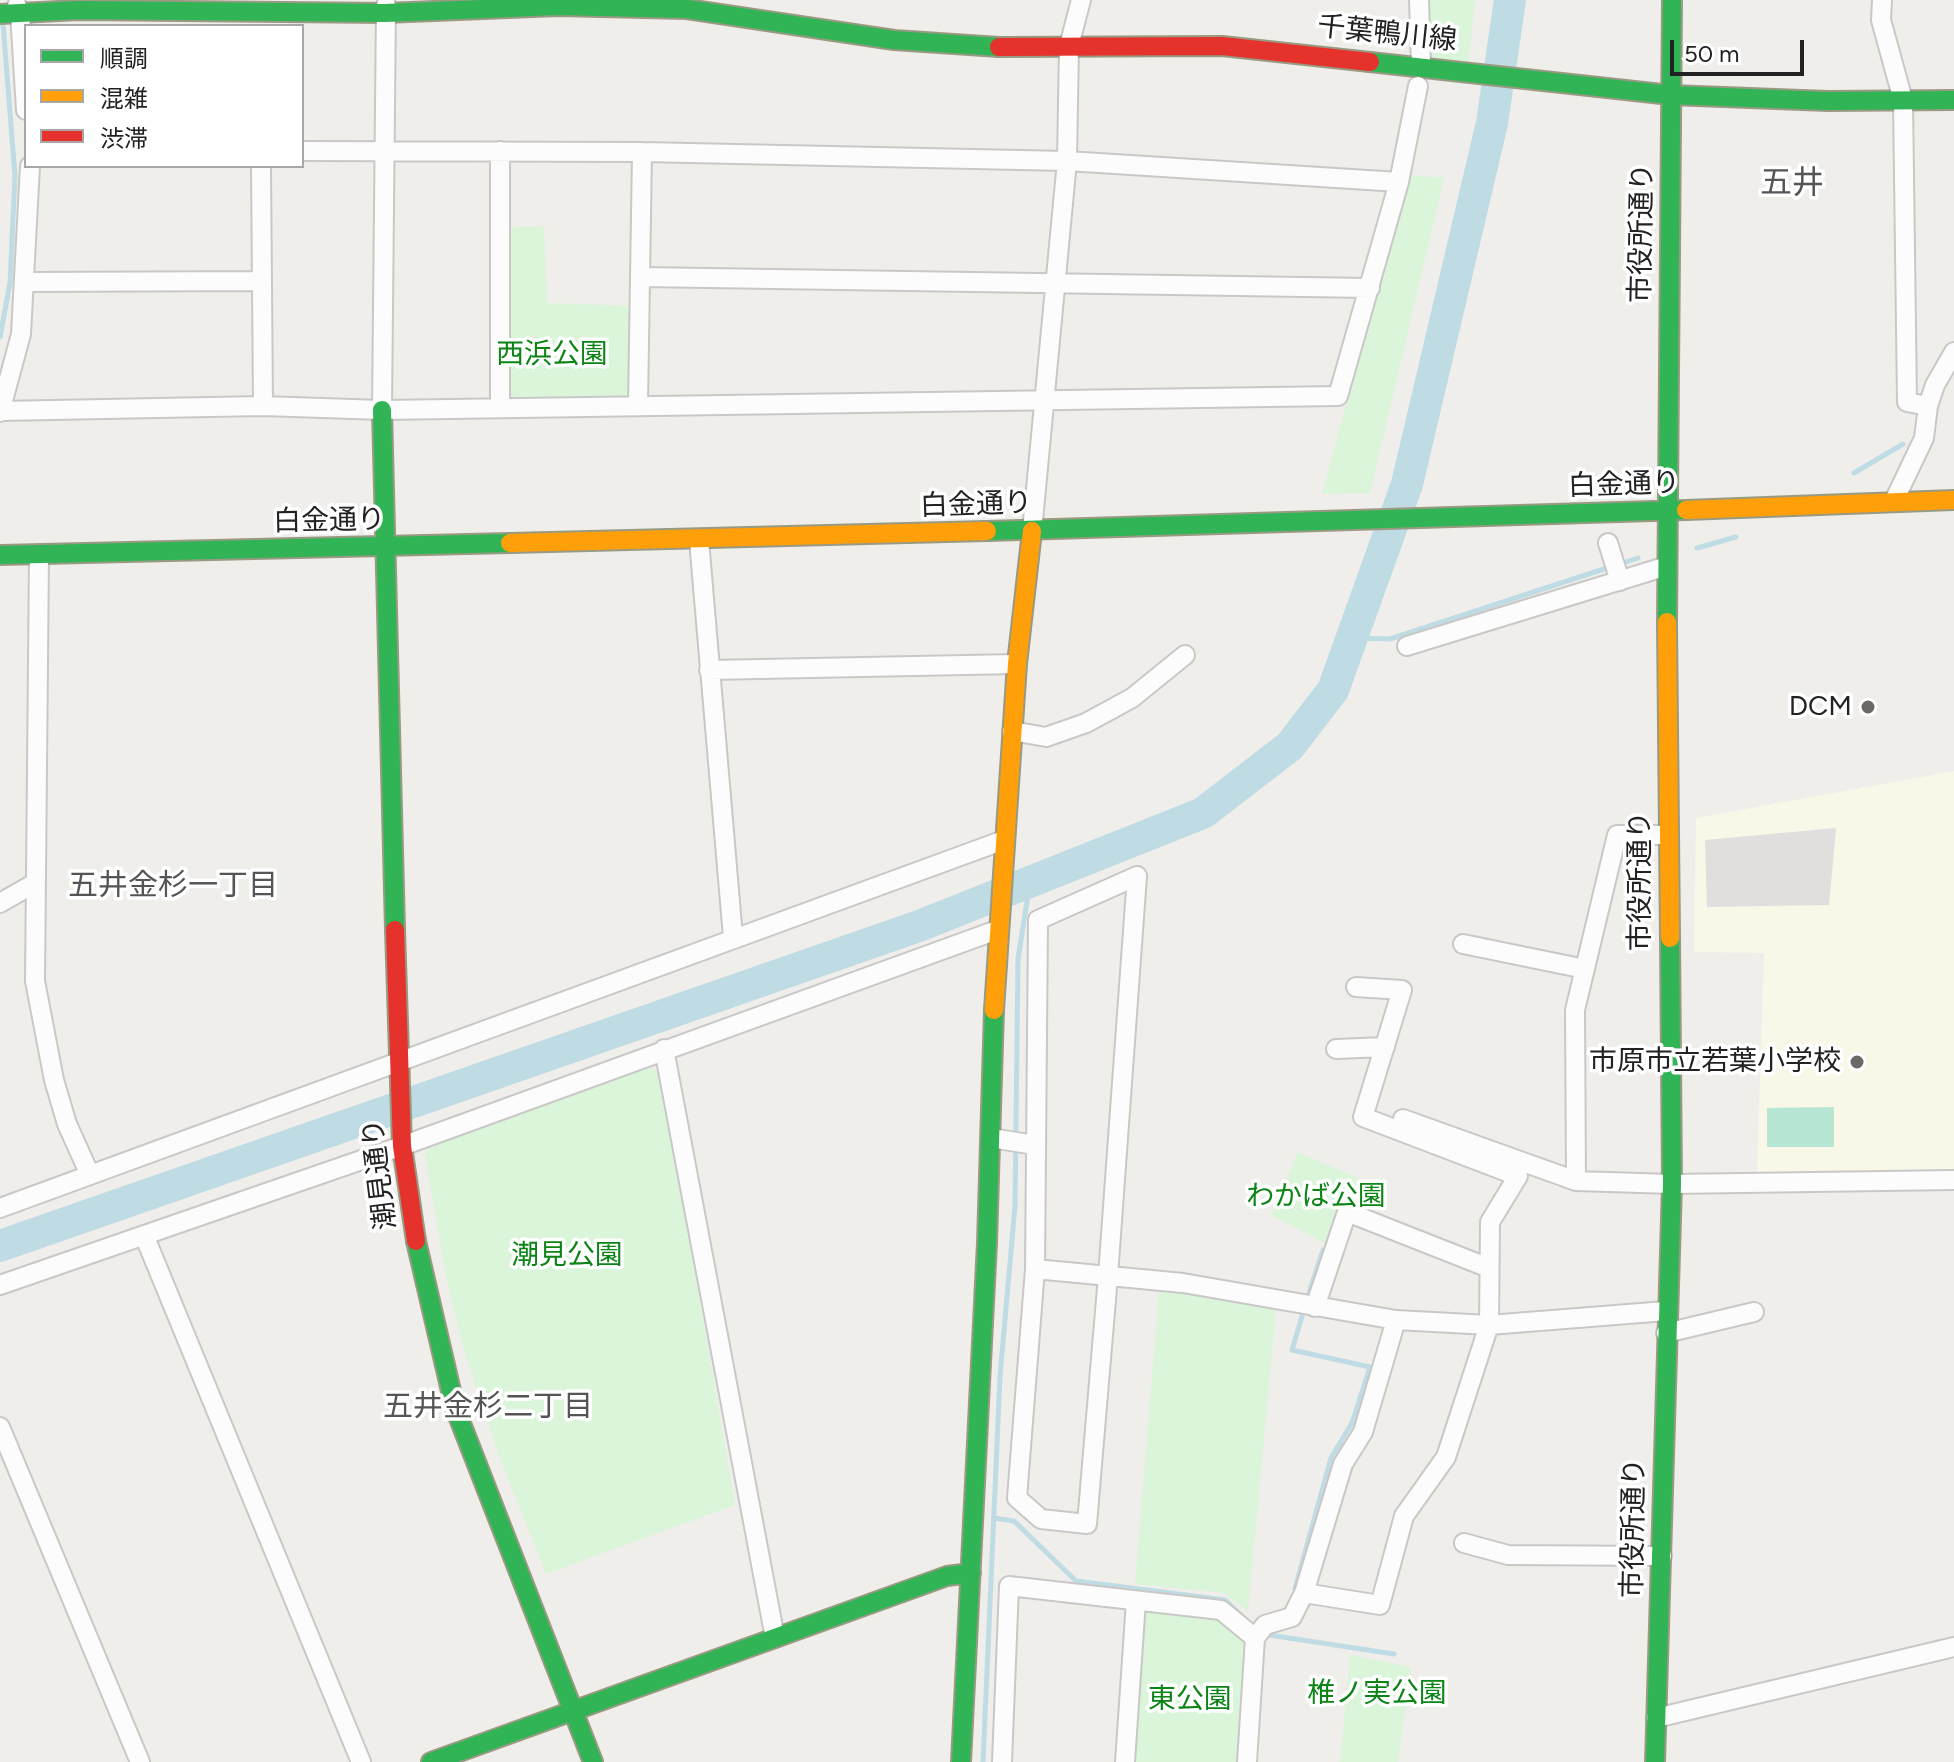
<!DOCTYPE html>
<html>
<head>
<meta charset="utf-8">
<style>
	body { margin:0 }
	#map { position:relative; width:1954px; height:1762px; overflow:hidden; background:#f0eeeb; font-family:Figtree,"Noto Sans JP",sans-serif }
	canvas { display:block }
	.legend { position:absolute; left:24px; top:24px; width:280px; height:144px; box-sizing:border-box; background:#fff; border:2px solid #a7a7a7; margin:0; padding:10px 14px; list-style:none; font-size:24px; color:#222 }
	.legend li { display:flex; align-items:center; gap:16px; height:40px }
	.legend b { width:40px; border:2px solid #a7a7a7 }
	.scale { position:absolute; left:1670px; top:40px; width:134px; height:36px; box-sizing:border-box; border:4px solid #222; border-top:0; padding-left:10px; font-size:24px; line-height:28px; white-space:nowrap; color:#222; -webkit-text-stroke:6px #fff; paint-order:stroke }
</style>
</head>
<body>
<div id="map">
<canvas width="1954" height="1762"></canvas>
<ul class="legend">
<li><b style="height:10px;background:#30b455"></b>順調</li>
<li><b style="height:10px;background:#ff9f0a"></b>混雑</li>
<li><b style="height:10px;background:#e5322d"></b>渋滞</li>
</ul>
<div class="scale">50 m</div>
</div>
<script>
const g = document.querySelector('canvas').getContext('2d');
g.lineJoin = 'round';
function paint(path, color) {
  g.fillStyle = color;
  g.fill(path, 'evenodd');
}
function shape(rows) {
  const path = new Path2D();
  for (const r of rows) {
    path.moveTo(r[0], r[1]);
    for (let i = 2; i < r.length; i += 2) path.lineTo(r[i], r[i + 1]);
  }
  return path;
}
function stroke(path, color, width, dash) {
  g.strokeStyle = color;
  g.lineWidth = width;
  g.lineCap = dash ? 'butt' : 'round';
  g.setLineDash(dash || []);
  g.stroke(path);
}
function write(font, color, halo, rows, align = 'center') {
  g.font = font + ' Figtree,"Noto Sans JP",sans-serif';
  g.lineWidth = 7;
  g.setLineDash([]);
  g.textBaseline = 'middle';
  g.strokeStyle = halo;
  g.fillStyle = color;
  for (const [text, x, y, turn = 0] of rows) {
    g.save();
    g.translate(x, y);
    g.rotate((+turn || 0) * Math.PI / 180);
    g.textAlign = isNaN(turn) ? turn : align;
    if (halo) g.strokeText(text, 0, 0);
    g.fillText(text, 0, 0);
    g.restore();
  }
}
const education = shape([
	[1954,771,1954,1172,1757,1172,1764,953,1694,952,1696,818]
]);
const park = shape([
	[1426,0,1475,0,1469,61,1427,58],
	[1408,175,1444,178,1370,493,1322,494],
	[544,226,547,303,640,306,638,405,500,408,500,228],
	[648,1067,661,1073,735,1505,546,1574,501,1462,464,1351,447,1282,425,1155,430,1142],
	[1298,1152,1367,1182,1361,1218,1347,1213,1334,1248,1271,1215],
	[1159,1289,1276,1309,1248,1611,1224,1593,1135,1584],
	[1136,1601,1221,1610,1255,1638,1247,1762,1125,1762],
	[1350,1655,1411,1667,1398,1762,1340,1762]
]);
const pitch = shape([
	[1834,1107,1834,1147,1767,1147,1767,1108]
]);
const parking = shape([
	[1836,828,1829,905,1707,907,1705,840]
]);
const stream = shape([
	[0,337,10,283,15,176,3,24],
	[1854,473,1903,444],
	[1697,548,1736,537],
	[1620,564,1638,558],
	[1352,638,1390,639,1610,567],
	[1308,1296,1323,1250],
	[994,1518,1014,1521,1076,1581,1225,1600,1243,1617],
	[1295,1589,1331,1458,1352,1423,1370,1367,1292,1350,1303,1313],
	[1269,1635,1394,1654],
	[983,1762,1000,1376,1015,1206,1018,959,1030,882]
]);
const river = shape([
	[0,1246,919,926,1203,813,1290,746,1333,690,1407,484,1492,123,1510,0]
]);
const street = shape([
	[1419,0,1421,65],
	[1882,0,1881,20,1903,100,1907,402,1928,406],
	[17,6,20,13,26,110],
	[302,151,642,152,1067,161,1399,182],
	[261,166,263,406],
	[641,277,1370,288],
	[26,282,261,281],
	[638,405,642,152],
	[500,408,500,151],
	[382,410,386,5],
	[0,411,263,406,382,410,1338,396,1399,182,1418,86],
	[0,412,21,334,30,166],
	[1894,501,1924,438,1928,406,1935,385,1954,352],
	[1032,531,1067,161,1069,46,1081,0],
	[699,540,733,937],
	[1608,543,1620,581],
	[39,555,35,981,54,1080,67,1124,90,1175],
	[1407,646,1667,566],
	[709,670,1017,664],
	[1012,731,1046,737,1086,723,1132,698,1185,655],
	[1137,876,1108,1276,1087,1524,1041,1519,1017,1498,1035,1269,1038,920,1137,876],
	[0,903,35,883],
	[1463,944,1585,969],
	[664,1049,775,1638],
	[1336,1049,1385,1047],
	[1403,1119,1576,1181,1672,1184,1954,1180],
	[991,1138,1035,1145],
	[1576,1181,1575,1010,1617,835,1669,835],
	[0,1208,1004,840],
	[144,1235,361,1762],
	[1035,1269,1183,1283,1396,1320,1489,1325,1666,1311],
	[0,1285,402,1146,997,930],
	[1315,1307,1347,1212,1489,1268],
	[1666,1333,1754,1312],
	[0,1427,140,1762],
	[1464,1543,1508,1555,1662,1556],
	[1304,1593,1380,1605,1404,1516,1446,1457,1489,1325,1490,1222,1518,1176,1363,1117,1402,990,1356,987],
	[1656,1718,1954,1647],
	[1002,1762,1009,1586,1221,1610,1255,1638],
	[1125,1762,1136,1601],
	[1247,1762,1255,1638,1265,1625,1292,1617,1304,1593,1343,1464,1363,1432,1396,1320]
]);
const fast = shape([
	[0,14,79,10,385,13,558,6,687,9,894,40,999,47],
	[1370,62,1671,95,1828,101,1954,100],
	[382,410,395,930],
	[987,531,1686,510],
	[0,555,510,543],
	[1667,622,1672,0],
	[416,1241,455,1408,593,1762],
	[431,1762,947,1576,971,1573],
	[961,1762,987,1243,994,1010],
	[1655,1762,1672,1184,1670,938]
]);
const slow = shape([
	[1686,510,1954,500],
	[510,543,987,531],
	[1667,622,1670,938],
	[994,1010,1017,664,1032,531]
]);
const jam = shape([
	[999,47,1222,46,1370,62],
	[395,930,402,1146,416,1241]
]);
const markers = [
	[1868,707,8,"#6a6968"],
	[1857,1062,8,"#6a6968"]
];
const streetNames = [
	["千葉鴨川線",1387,34,6],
	["市役所通り",1642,233,-89],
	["白金通り",1624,485,-2],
	["白金通り",976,505,-2],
	["白金通り",329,521,-1],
	["市役所通り",1641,881,-90],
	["潮見通り",380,1174,-97],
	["市役所通り",1634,1528,-89]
];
const parkNames = [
	["西浜公園",552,355],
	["わかば公園",1316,1197],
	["潮見公園",567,1256],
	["椎ノ実公園",1377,1694],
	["東公園",1190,1700]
];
const poiNames = [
	["DCM",1852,707],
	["市原市立若葉小学校",1841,1062]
];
const neighbourhoodNames = [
	["五井金杉一丁目",173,886],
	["五井金杉二丁目",488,1407]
];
const quarterNames = [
	["五井",1792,184]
];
paint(education, '#f8f7e8');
paint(park, '#daf5da');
paint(pitch, '#b7e6d2');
paint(parking, '#e0dfde');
stroke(stream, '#bfdbe3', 5);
stroke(river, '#bfdbe3', 32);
stroke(street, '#c9c8c7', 22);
stroke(fast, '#999a82', 22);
stroke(slow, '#999a82', 22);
stroke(jam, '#999a82', 22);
stroke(street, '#fdfcfc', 18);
stroke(fast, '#30b455', 18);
stroke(slow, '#ff9f0a', 18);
stroke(jam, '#e5322d', 18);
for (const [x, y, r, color] of markers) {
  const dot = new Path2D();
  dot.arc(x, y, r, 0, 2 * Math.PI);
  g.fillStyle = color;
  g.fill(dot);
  stroke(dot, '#fff', 3);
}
write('28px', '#222', '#fff', streetNames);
write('28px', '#0c8416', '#fff', parkNames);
write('28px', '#222', '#fff', poiNames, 'right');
write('30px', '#555', '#fff', neighbourhoodNames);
write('32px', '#555', '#fff', quarterNames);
</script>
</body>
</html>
